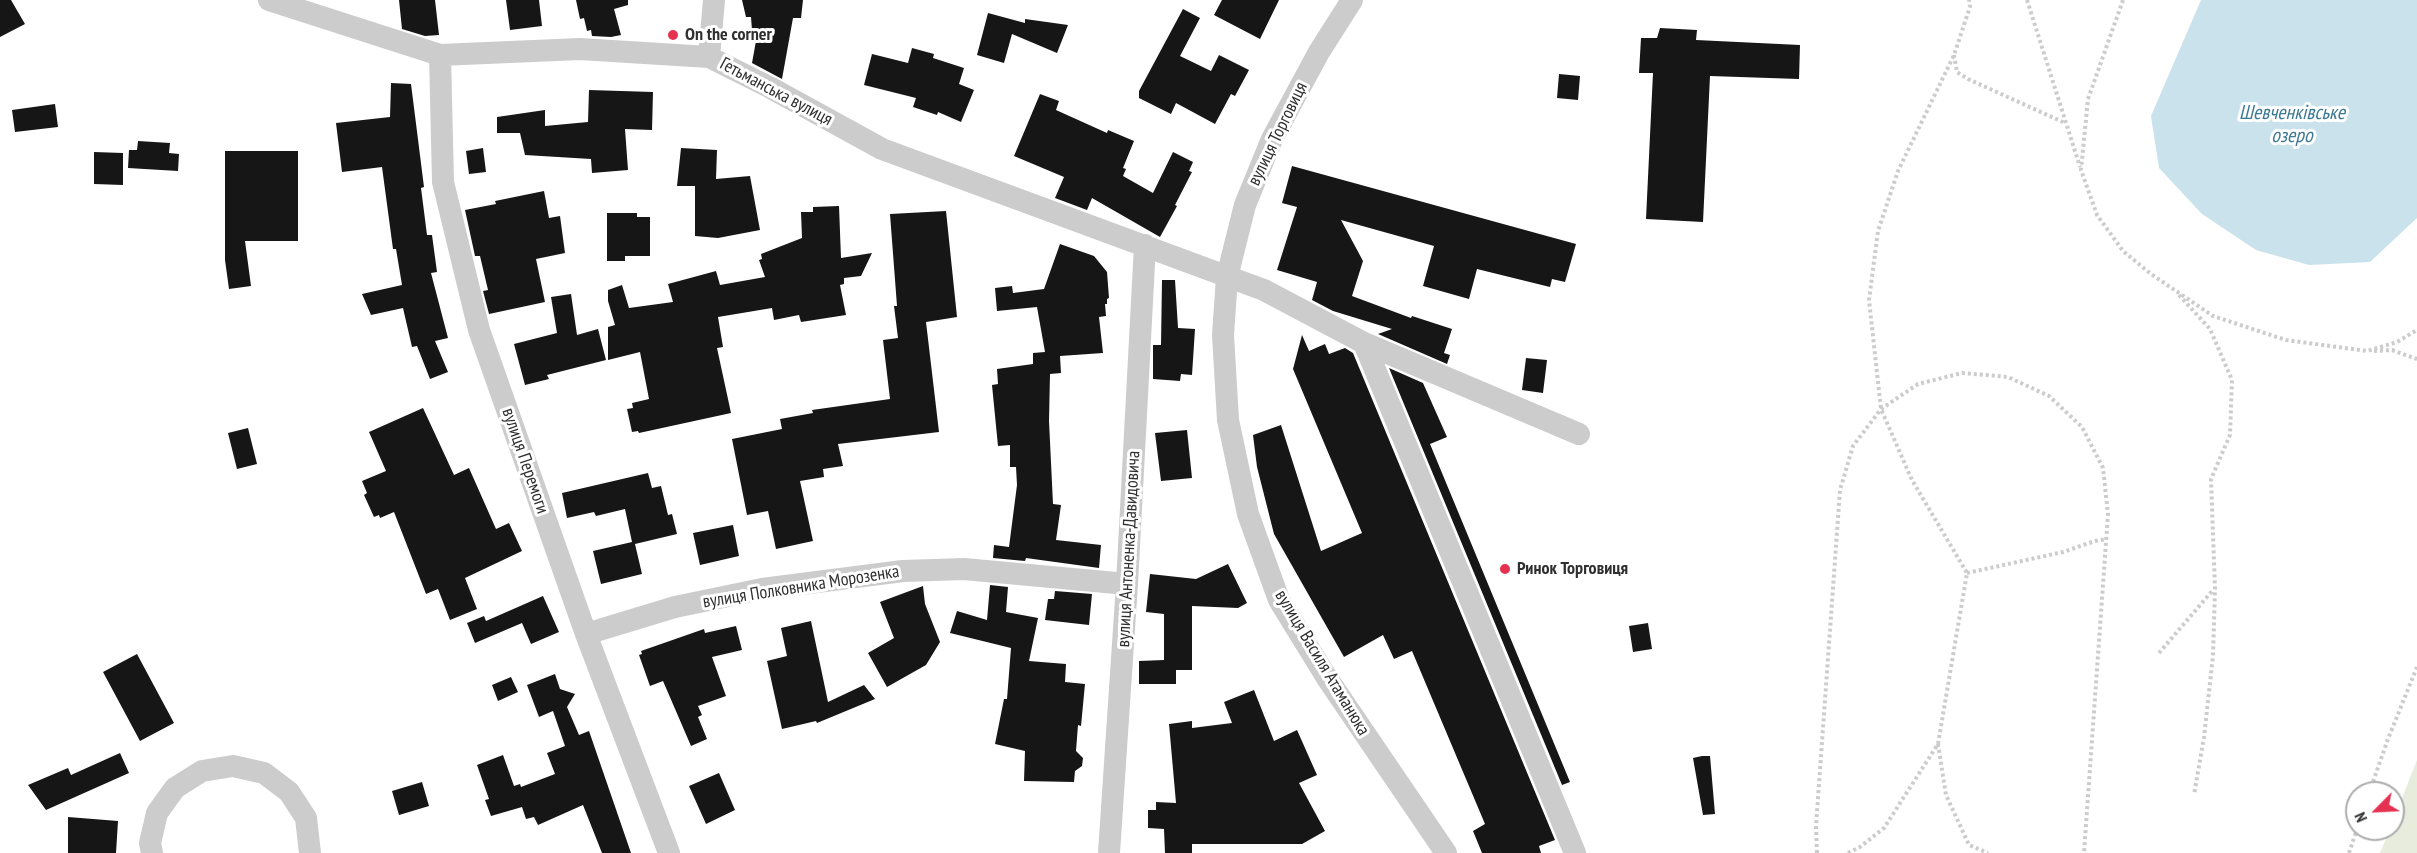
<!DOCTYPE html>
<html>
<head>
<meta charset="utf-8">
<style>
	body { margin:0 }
	#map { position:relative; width:2417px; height:853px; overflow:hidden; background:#fff; font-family:"PT Sans Narrow",sans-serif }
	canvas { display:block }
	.north { position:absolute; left:2345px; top:781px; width:60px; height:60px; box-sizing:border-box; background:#fff; border:2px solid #acacac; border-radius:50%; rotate:246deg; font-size:16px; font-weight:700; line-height:24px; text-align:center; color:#2f2f2f }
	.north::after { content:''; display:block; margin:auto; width:21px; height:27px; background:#e63150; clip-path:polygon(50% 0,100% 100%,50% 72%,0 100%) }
</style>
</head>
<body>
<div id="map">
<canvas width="2417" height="853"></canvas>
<div class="north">N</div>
</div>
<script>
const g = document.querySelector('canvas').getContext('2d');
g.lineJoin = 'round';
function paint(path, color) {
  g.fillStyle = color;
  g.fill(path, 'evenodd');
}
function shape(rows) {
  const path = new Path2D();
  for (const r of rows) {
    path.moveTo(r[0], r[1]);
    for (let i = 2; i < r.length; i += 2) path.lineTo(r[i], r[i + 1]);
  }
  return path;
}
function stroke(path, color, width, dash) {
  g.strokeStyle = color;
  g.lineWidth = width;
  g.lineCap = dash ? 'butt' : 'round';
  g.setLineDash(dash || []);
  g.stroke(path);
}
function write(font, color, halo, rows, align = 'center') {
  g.font = font + ' "PT Sans Narrow",sans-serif';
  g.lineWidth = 6;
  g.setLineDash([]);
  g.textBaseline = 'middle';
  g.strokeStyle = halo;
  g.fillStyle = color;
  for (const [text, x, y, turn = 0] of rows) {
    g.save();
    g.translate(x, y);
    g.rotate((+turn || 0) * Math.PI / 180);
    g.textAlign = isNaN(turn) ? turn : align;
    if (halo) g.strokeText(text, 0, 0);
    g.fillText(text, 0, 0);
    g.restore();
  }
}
const green = shape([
	[2417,760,2417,853,2380,853,2390,829,2393,829,2393,821]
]);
const water = shape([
	[2201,0,2417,0,2417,218,2370,262,2309,265,2256,250,2202,214,2159,168,2151,116]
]);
const building = shape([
	[0,0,11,0,25,24,0,37],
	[399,0,435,0,439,35,425,36,402,29],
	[506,0,539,0,542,26,510,30],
	[576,0,628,0,628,5,614,9,621,35,611,37,592,36,591,30,587,31,584,18,580,19],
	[742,0,803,0,801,18,793,18,782,79,752,63,758,30,752,30,751,17,746,17],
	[1222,0,1279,0,1260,39,1214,15],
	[1183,9,1200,18,1180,56,1211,71,1219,55,1249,70,1235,96,1231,94,1215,124,1176,103,1171,114,1139,98,1139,91],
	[988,13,1025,23,1025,19,1068,25,1057,53,1012,34,1004,63,977,55],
	[1660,28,1697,30,1696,40,1800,45,1799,79,1710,76,1703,222,1646,219,1653,73,1639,73,1641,38,1657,38],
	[912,48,934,54,933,58,964,68,959,84,974,90,961,122,938,112,937,115,913,107,916,98,864,85,872,54,908,63],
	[1559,74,1580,76,1578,100,1557,98],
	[391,83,411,84,424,187,421,188,427,235,432,235,437,272,431,273,448,338,435,341,448,372,430,379,417,346,412,347,403,308,371,315,362,294,402,285,396,249,393,249,382,167,342,172,336,123,390,117],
	[589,90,653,92,652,130,625,129,628,170,592,173,591,159,525,155,520,133,497,133,497,117,545,110,545,126,588,122],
	[1040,94,1059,101,1056,110,1107,133,1108,130,1134,141,1123,168,1126,169,1123,176,1153,193,1173,152,1193,162,1189,171,1192,172,1175,205,1177,206,1160,237,1092,198,1087,210,1055,198,1064,177,1014,156],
	[55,104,58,127,15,132,12,110],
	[138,141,170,143,169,153,179,154,178,171,128,168,129,150,137,150],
	[483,148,486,172,469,174,466,151],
	[681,148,717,150,716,179,750,176,760,230,718,238,695,236,695,186,677,186],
	[225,151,298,151,298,241,245,241,251,286,229,289,225,260],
	[94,152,123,153,123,185,94,184],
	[1292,166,1576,244,1565,282,1552,279,1550,287,1477,269,1469,299,1423,286,1434,246,1341,220,1363,261,1352,296,1411,318,1412,316,1452,329,1444,353,1450,355,1447,364,1378,334,1392,329,1333,311,1312,300,1317,282,1277,270,1297,207,1282,203],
	[544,191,549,218,560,216,565,253,536,259,545,302,489,314,483,291,488,290,480,256,475,256,465,210,496,204,495,201],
	[839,206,841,258,872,253,861,276,844,278,844,284,840,285,846,315,801,322,799,315,774,320,772,308,718,317,723,347,717,348,731,413,639,433,638,431,632,432,627,409,633,408,632,403,649,399,640,352,608,360,608,327,615,325,608,301,608,290,622,285,629,308,673,302,668,284,716,271,720,285,765,277,759,260,762,259,761,254,802,238,801,212,813,212,813,207],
	[946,211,957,317,926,322,939,432,838,444,843,466,823,469,824,477,800,481,813,541,776,549,768,511,747,515,732,439,782,429,780,419,813,413,812,410,890,399,883,340,898,338,894,306,897,306,890,214],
	[607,213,637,213,637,217,650,217,650,256,625,256,625,261,607,261],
	[1060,244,1094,256,1107,272,1109,298,1107,299,1107,304,1105,304,1106,316,1099,317,1103,353,1060,356,1061,373,1050,374,1049,421,1053,504,1061,505,1056,540,1101,545,1099,568,1026,558,1025,561,993,558,994,545,1009,547,1017,485,1016,467,1010,467,1010,445,998,446,992,385,998,384,997,369,1033,364,1033,353,1045,352,1037,307,997,311,995,288,1012,286,1013,293,1044,289],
	[1162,280,1175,280,1178,328,1195,329,1192,375,1181,374,1180,381,1153,379,1153,345,1161,345],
	[571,294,577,335,598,329,606,360,547,375,549,379,525,385,514,344,557,333,551,297],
	[1302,335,1309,351,1325,344,1329,354,1345,348,1353,353,1555,840,1539,846,1541,853,1482,853,1473,831,1485,824,1412,651,1394,659,1383,635,1344,657,1274,534,1257,467,1253,435,1281,425,1321,551,1362,533,1293,369],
	[1526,358,1547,360,1543,393,1522,390],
	[1389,368,1423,383,1447,437,1430,444,1570,782,1562,785],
	[423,408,454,475,469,468,496,529,509,523,522,551,465,578,477,609,450,620,438,589,426,594,394,512,380,518,379,515,374,517,364,495,367,493,362,481,386,471,369,432],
	[248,428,257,464,237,469,228,433],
	[1187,430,1192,478,1161,481,1155,433],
	[648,473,652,488,661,486,668,515,672,514,677,534,635,544,642,574,601,584,593,551,632,542,625,509,596,516,594,512,567,518,562,493],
	[733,525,739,556,700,565,693,533],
	[1228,564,1247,603,1238,608,1192,606,1192,670,1176,670,1176,684,1139,684,1139,661,1164,660,1164,614,1146,612,1150,574,1196,579],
	[990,585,1008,587,1006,612,1038,618,1029,661,1066,664,1065,682,1085,684,1081,726,1078,725,1076,751,1083,758,1082,766,1075,771,1074,782,1024,781,1025,751,995,744,1004,699,1007,699,1011,648,950,633,957,611,987,620],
	[923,586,925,604,940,642,926,665,887,687,868,653,894,638,880,602],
	[1055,591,1092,594,1089,625,1045,620,1048,599,1054,599],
	[543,596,559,632,531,644,522,623,475,643,467,623,484,616,486,621],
	[811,621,828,702,864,685,875,699,817,723,816,721,782,729,767,661,787,656,781,628],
	[1648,623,1652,649,1633,652,1629,626],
	[736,626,742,650,712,657,726,696,698,706,702,715,698,717,707,739,691,746,663,681,650,686,639,655,642,654,641,651,704,629,705,633],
	[137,654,174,723,140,741,103,672],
	[555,674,560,689,575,694,567,707,579,735,589,731,631,853,602,853,583,805,538,825,534,817,526,819,522,807,491,816,485,800,489,799,477,765,503,755,514,786,520,784,521,787,555,774,547,753,565,746,553,711,539,717,527,685],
	[511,677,518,692,498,701,492,685],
	[1254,690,1274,741,1297,730,1317,775,1299,783,1325,831,1302,844,1192,844,1192,853,1165,853,1164,829,1148,828,1148,810,1156,810,1156,802,1176,803,1169,724,1192,721,1192,728,1232,723,1224,702],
	[120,753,129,773,46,810,28,785,68,768,71,775],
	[1702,756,1710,756,1715,814,1703,815,1693,758],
	[719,773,735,810,706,824,689,786],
	[422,782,429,806,399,815,392,791],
	[68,817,118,821,116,853,68,853]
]);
const path = shape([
	[2027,0,2080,167],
	[2123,0,2088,99,2081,170,2097,215,2123,251,2151,274,2213,316,2286,340,2367,351,2397,342,2417,330],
	[1954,55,1957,72,1968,79,2065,123],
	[2179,295,2210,329,2232,380,2230,435,2211,479,2215,589,2213,656,2204,737,2194,795],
	[2374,351,2392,350,2417,359],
	[1967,573,2063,552,2095,541,2106,539],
	[2159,653,2213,590],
	[1938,744,1946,795,1969,845,1988,853],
	[2369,793,2388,739,2417,667],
	[1817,853,1816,826,1840,490,1853,446,1881,409,1918,384,1962,373,2008,377,2049,396,2082,427,2103,468,2108,514,2084,853],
	[1848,853,1860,847,1884,828,1938,744,1967,573,1912,480,1881,409,1869,300,1878,231,1898,171,1954,55,1970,7,1969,0],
	[2349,853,2357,829]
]);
const minor = shape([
	[269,0,440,55,580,49,709,57,771,88,882,149,1264,290,1364,343,1579,434],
	[1352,0,1319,52,1272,139,1245,205,1227,277,1223,335,1228,420,1248,514,1279,600,1327,678,1446,853],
	[440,55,443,182,479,330,586,634,669,853],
	[709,57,714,0],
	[1364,343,1575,853],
	[586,634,675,607,762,589,903,571,964,569,1127,584],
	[152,853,150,843,157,813,175,788,202,771,233,766,264,773,289,792,306,818,310,853],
	[1109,853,1127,584,1145,245]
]);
const markers = [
	[673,35,6,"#e63150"],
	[1505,569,6,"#e63150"]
];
const poiNames = [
	["On the corner",685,35],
	["Ринок Торговиця",1517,569]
];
const streetNames = [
	["Гетьманська вулиця",776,92,28],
	["вулиця Торговиця",1278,134,-64],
	["вулиця Перемоги",525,461,71],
	["вулиця Антоненка-Давидовича",1129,549,-87],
	["вулиця Полковника Морозенка",801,587,-9],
	["вулиця Василя Атаманюка",1322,663,59]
];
const waterNames = [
	["Шевченківське",2292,113],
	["озеро",2292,136]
];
paint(green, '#e7ecdd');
paint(water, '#c9e2ec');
paint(building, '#161616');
stroke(path, '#ccc', 4, [3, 3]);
stroke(minor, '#ccc', 22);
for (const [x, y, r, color] of markers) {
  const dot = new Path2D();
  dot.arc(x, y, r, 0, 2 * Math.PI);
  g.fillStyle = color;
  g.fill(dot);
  stroke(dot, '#fff', 2);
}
write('bold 18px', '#2f2f2f', '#fff', poiNames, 'left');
write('18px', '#2f2f2f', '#fff', streetNames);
write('italic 20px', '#3c7992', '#fff', waterNames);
</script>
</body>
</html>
